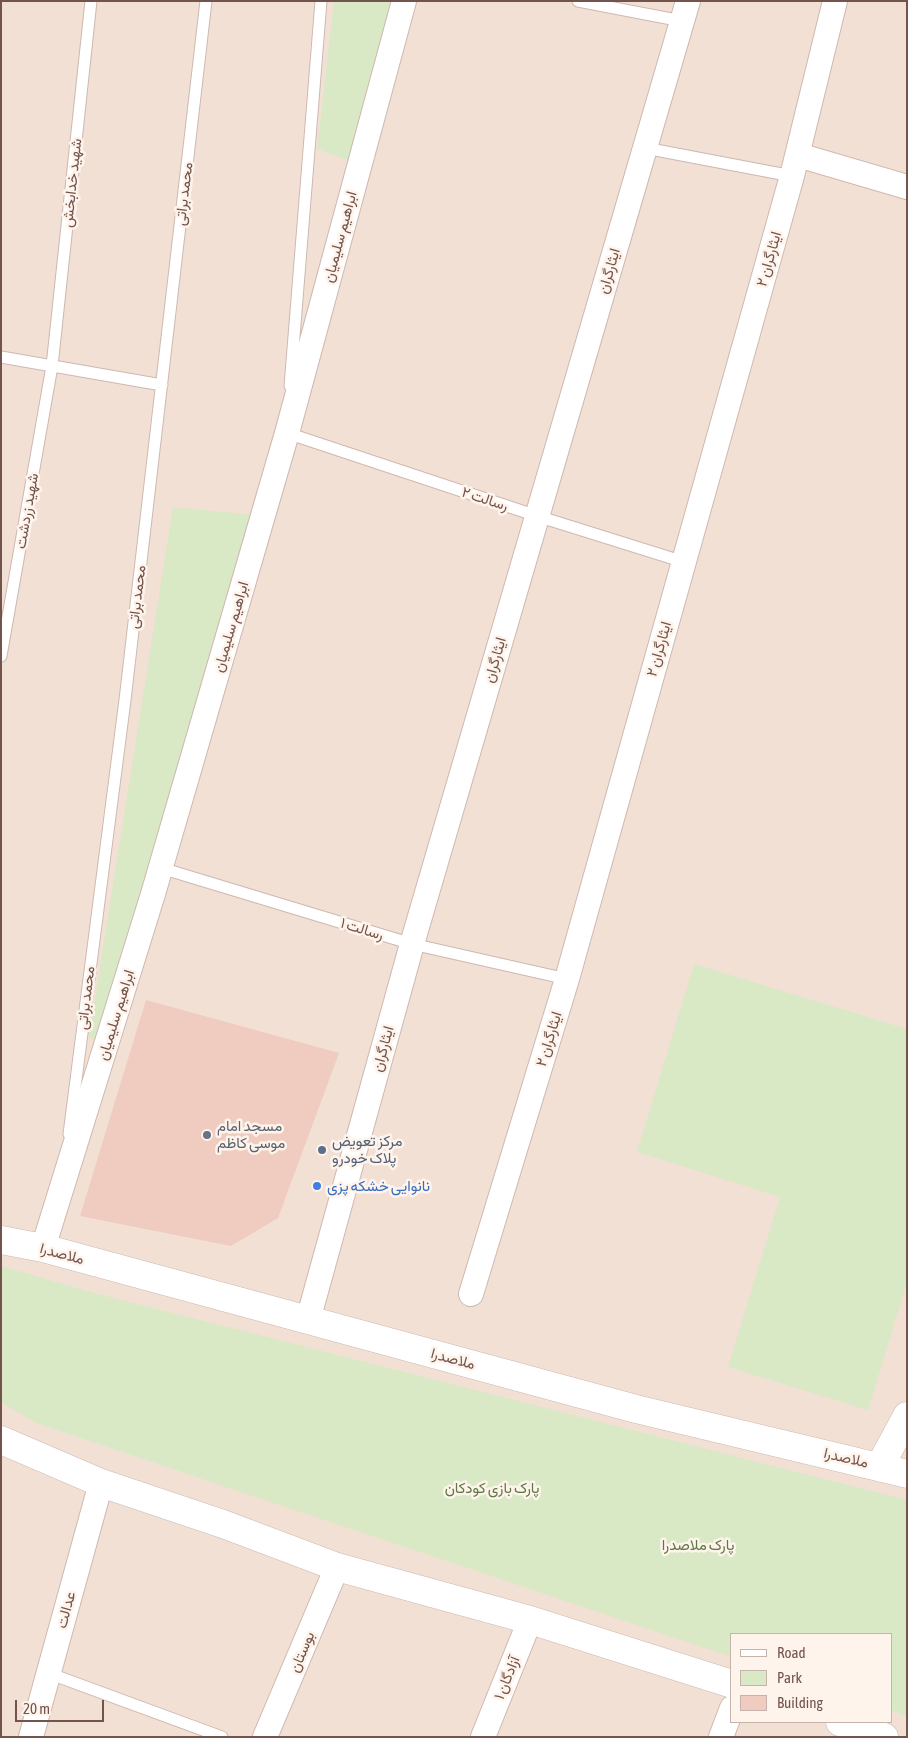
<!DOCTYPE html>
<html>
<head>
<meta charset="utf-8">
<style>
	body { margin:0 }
	#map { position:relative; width:908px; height:1738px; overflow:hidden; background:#fbf0e6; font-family:"Asap Condensed",sans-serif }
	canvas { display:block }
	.frame { position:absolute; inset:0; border:2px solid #73544c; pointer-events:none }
	.legend { position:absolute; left:730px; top:1633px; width:162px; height:90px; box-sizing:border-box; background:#fef4ec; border:1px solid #c6b4ac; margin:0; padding:6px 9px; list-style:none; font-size:15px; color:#73544c }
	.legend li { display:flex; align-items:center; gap:10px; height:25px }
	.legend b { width:25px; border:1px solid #c6b4ac }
	.scale { position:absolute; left:15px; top:1700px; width:89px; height:22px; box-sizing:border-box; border:2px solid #73544c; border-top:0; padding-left:6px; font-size:15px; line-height:18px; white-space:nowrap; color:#73544c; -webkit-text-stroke:4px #fef4ec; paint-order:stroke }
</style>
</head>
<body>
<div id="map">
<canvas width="908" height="1738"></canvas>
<div class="frame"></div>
<ul class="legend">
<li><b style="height:6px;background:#fff"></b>Road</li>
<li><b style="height:14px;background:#d9e8c5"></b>Park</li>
<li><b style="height:14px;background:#efcbc0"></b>Building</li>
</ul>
<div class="scale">20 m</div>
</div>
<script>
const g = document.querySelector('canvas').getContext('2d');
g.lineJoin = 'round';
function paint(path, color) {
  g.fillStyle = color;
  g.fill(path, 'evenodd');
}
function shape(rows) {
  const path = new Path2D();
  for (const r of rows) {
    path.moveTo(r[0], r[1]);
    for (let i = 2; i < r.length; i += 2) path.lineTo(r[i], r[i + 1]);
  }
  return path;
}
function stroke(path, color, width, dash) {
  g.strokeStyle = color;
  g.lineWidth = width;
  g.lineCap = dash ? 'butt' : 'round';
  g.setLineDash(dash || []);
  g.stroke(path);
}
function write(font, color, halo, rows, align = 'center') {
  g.font = font + ' "Asap Condensed",Vazirmatn,sans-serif';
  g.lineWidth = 5;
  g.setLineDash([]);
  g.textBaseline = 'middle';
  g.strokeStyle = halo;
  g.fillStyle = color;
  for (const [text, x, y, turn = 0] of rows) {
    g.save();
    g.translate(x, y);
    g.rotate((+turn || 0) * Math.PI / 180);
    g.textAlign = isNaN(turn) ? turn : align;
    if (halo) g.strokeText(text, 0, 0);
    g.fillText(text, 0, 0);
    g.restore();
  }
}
const residential = shape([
	[1,1,907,1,907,1737,1,1737],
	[732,1634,892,1634,892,1722,732,1722]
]);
const green = shape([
	[334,1,396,1,353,162,317,149],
	[173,507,255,515,98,1044,89,1036],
	[694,964,907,1029,907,1282,868,1410,728,1367,780,1197,637,1152],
	[1,1266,98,1294,907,1500,907,1716,892,1711,892,1634,732,1634,732,1657,36,1423,1,1402]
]);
const building = shape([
	[146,1000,339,1053,278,1218,231,1246,80,1216]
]);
const service = shape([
	[578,1,682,21],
	[645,148,792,176],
	[1,357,162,385],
	[290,386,321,1],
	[287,432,287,433,537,516,684,562],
	[1,656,52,366,91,1],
	[161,868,412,944,567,979],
	[69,1134,125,700,206,1],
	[48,1673,222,1737]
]);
const minor = shape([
	[798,155,907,187],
	[43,1248,153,894,287,433,404,1],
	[471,1294,567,979,792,176,835,1],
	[308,1320,412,944,688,1],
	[31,1737,101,1483],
	[265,1737,337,1567],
	[483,1737,530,1620],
	[721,1737,732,1708]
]);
const tertiary = shape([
	[1,1240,43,1248,636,1409,907,1474],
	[1,1440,101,1483,223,1524,337,1567,530,1620,732,1684],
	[880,1466,907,1416],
	[840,1722,884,1737]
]);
const markers = [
	[207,1135,5,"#6b7280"],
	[322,1150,5,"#5c6f8a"],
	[317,1186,5,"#3f7fe0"]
];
const streetNames = [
	["شهید خدابخش",72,183,-84],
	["محمد براتی",184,194,-83],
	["ابراهیم سلیمیان",340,237,-75],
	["ایثارگران ۲",769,259,-74],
	["ایثارگران",609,271,-74],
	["رسالت ۲",485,499,18],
	["شهید زردشت",27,511,-80],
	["محمد براتی",137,597,-83],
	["ابراهیم سلیمیان",231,627,-74],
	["ایثارگران ۲",659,649,-74],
	["ایثارگران",495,660,-74],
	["رسالت ۱",362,929,17],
	["محمد براتی",86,998,-83],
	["ابراهیم سلیمیان",116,1015,-73],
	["ایثارگران ۲",549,1039,-73],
	["ایثارگران",383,1049,-75],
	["ملاصدرا",62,1254,15],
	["ملاصدرا",453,1359,15],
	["ملاصدرا",846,1458,13],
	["عدالت",66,1610,-75],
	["بوستان",302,1652,-67],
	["آزادگان ۱",507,1678,-68]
];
const worshipNames = [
	["مسجد امام",217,1126],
	["موسی کاظم",217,1143]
];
const serviceNames = [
	["مرکز تعویض",332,1141],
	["پلاک خودرو",332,1158]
];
const shopNames = [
	["نانوایی خشکه پزی",327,1186]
];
const parkNames = [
	["پارک بازی کودکان",492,1488],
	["پارک ملاصدرا",698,1545]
];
paint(residential, '#f2e0d5');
paint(green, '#d9e8c5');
paint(building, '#efcbc0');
stroke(service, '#ceb8b0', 13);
stroke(minor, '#ceb8b0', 26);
stroke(tertiary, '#ceb8b0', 29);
stroke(service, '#fff', 11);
stroke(minor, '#fff', 24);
stroke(tertiary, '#fff', 28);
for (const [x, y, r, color] of markers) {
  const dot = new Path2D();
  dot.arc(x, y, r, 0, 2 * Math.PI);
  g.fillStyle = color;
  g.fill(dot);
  stroke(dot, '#fef4ec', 2);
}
write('15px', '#73544c', '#fef4ec', streetNames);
write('15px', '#5b616d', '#fef4ec', worshipNames, 'left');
write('15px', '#4e5e75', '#fef4ec', serviceNames, 'left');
write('15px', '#366cbe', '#fef4ec', shopNames, 'left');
write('15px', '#5d7845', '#fef4ec', parkNames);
</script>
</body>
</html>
